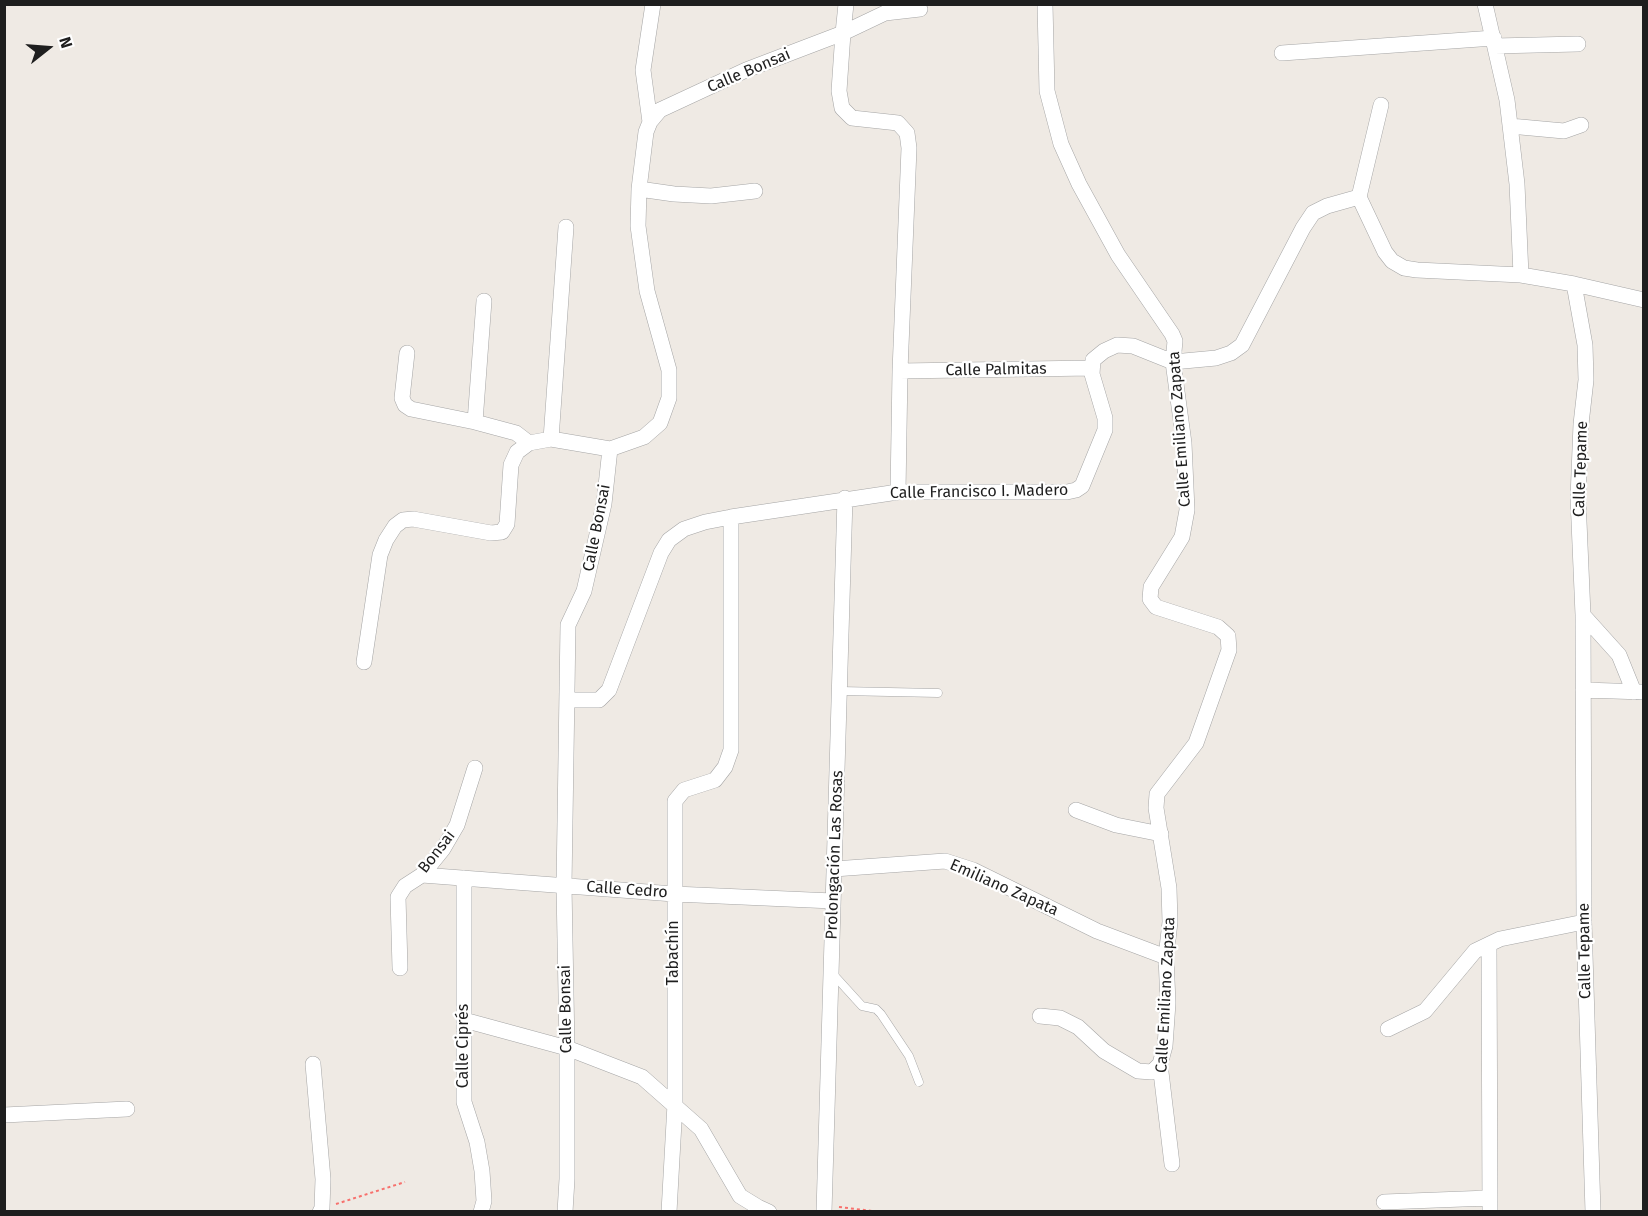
<!DOCTYPE html>
<html>
<head>
<meta charset="utf-8">
<style>
	body { margin:0 }
	#map { position:relative; width:1648px; height:1216px; overflow:hidden; background:#efeae4; font-family:"Fira Sans",sans-serif }
	canvas { display:block }
	.frame { position:absolute; inset:0; border:6px solid #1e1e1e; pointer-events:none }
	.north { position:absolute; left:18px; top:18px; width:60px; height:60px; -webkit-text-stroke:4px #fff; paint-order:stroke; rotate:73deg; font-size:16px; font-weight:700; line-height:24px; text-align:center; color:#1e1e1e }
	.north::after { content:''; display:block; margin:auto; width:21px; height:27px; background:#1e1e1e; clip-path:polygon(50% 0,100% 100%,50% 72%,0 100%) }
</style>
</head>
<body>
<div id="map">
<canvas width="1648" height="1216"></canvas>
<div class="frame"></div>
<div class="north">N</div>
</div>
<script>
const g = document.querySelector('canvas').getContext('2d');
g.lineJoin = 'round';
function shape(rows) {
  const path = new Path2D();
  for (const r of rows) {
    path.moveTo(r[0], r[1]);
    for (let i = 2; i < r.length; i += 2) path.lineTo(r[i], r[i + 1]);
  }
  return path;
}
function stroke(path, color, width, dash) {
  g.strokeStyle = color;
  g.lineWidth = width;
  g.lineCap = dash ? 'butt' : 'round';
  g.setLineDash(dash || []);
  g.stroke(path);
}
function write(font, color, halo, rows, align = 'center') {
  g.font = font + ' "Fira Sans",sans-serif';
  g.lineWidth = 4.5;
  g.setLineDash([]);
  g.textBaseline = 'middle';
  g.strokeStyle = halo;
  g.fillStyle = color;
  for (const [text, x, y, turn = 0] of rows) {
    g.save();
    g.translate(x, y);
    g.rotate((+turn || 0) * Math.PI / 180);
    g.textAlign = isNaN(turn) ? turn : align;
    if (halo) g.strokeText(text, 0, 0);
    g.fillText(text, 0, 0);
    g.restore();
  }
}
const path = shape([
	[336,1204,405,1182],
	[839,1207,881,1212]
]);
const service = shape([
	[840,691,938,693],
	[832,973,862,1006,876,1009,881,1014,909,1056,919,1082]
]);
const minor = shape([
	[1045,4,1047,91,1061,144,1079,184,1118,255,1172,334,1175,341,1173,362,1184,443,1187,510,1182,537,1151,587,1150,599,1156,607,1218,627,1228,636,1229,650,1196,743,1157,794,1156,808,1169,888,1170,922,1166,957,1168,1003,1165,1046,1160,1064,1172,1164],
	[1485,4,1507,100,1517,184,1521,275],
	[1495,46,1578,44],
	[1282,53,1494,38],
	[1381,105,1359,197,1385,252,1392,261,1404,268,1417,270,1521,275,1574,284,1644,300],
	[650,122,643,70,653,4],
	[1510,126,1564,131,1581,125],
	[639,189,674,194,711,196,755,191],
	[1574,284,1585,345,1586,380,1581,424,1578,498,1583,615,1584,922,1593,1212],
	[407,353,402,398,405,405,411,409,475,422,516,433,529,443],
	[900,371,1092,368],
	[475,422,484,301],
	[551,439,566,227],
	[898,492,900,371,909,148,907,133,898,123,852,118,842,108,839,91,843,33,885,13,920,9],
	[1583,615,1619,655,1634,692],
	[364,662,380,555,386,540,395,526,403,520,413,519,491,533,502,532,507,524,511,465,517,452,529,443,551,439,610,449,644,437,660,423,669,398,669,370,647,291,638,226,639,189,646,132,650,122,660,110,746,70,843,33,846,4],
	[1583,690,1644,692],
	[567,700,599,700,609,690,661,553,669,540,684,529,705,522,731,517,898,492,1067,492,1076,490,1082,486,1105,430,1105,418,1092,374,1093,360,1104,351,1117,345,1133,346,1173,362,1216,358,1231,353,1242,345,1303,228,1313,213,1327,206,1359,197],
	[1076,810,1116,825,1161,834],
	[834,869,945,861,973,870,1097,931,1166,957],
	[422,875,674,894,833,901],
	[464,878,464,1102,477,1142,482,1171,484,1201,481,1212],
	[1489,945,1490,1212],
	[400,968,398,897,405,886,422,875,443,849,457,825,475,768],
	[1040,1016,1060,1018,1078,1027,1104,1051,1138,1071,1152,1072,1160,1064],
	[464,1020,567,1048,642,1077,701,1129,740,1196,758,1207,769,1212],
	[1388,1029,1425,1011,1475,951,1500,939,1584,922],
	[313,1064,323,1179,322,1208,320,1212],
	[4,1115,127,1109],
	[1384,1202,1489,1198],
	[565,1212,567,1179,567,1048,564,886,568,625,584,591,604,504,610,449],
	[669,1212,675,1104,675,801,684,790,715,780,725,767,731,750,731,517],
	[824,1212,845,498]
]);
const streetNames = [
	["Calle Bonsai",749,71,-23],
	["Calle Palmitas",996,370,-1],
	["Calle Emiliano Zapata",1180,429,-94],
	["Calle Tepame",1581,469,-88],
	["Calle Francisco I. Madero",979,492,-1],
	["Calle Bonsai",597,528,-79],
	["Bonsai",437,852,-52],
	["Prolongación Las Rosas",835,855,-88],
	["Emiliano Zapata",1004,888,24],
	["Calle Cedro",627,890,4],
	["Calle Tepame",1585,951,-91],
	["Tabachín",674,953,-90],
	["Calle Emiliano Zapata",1166,995,-87],
	["Calle Bonsai",566,1009,-91],
	["Calle Ciprés",464,1046,-90]
];
stroke(service, '#a5a5a5', 9);
stroke(minor, '#a5a5a5', 16);
stroke(path, '#f7716d', 2, [3, 3]);
stroke(service, '#fff', 8);
stroke(minor, '#fff', 15);
write('16px', '#1e1e1e', '#fff', streetNames);
</script>
</body>
</html>
